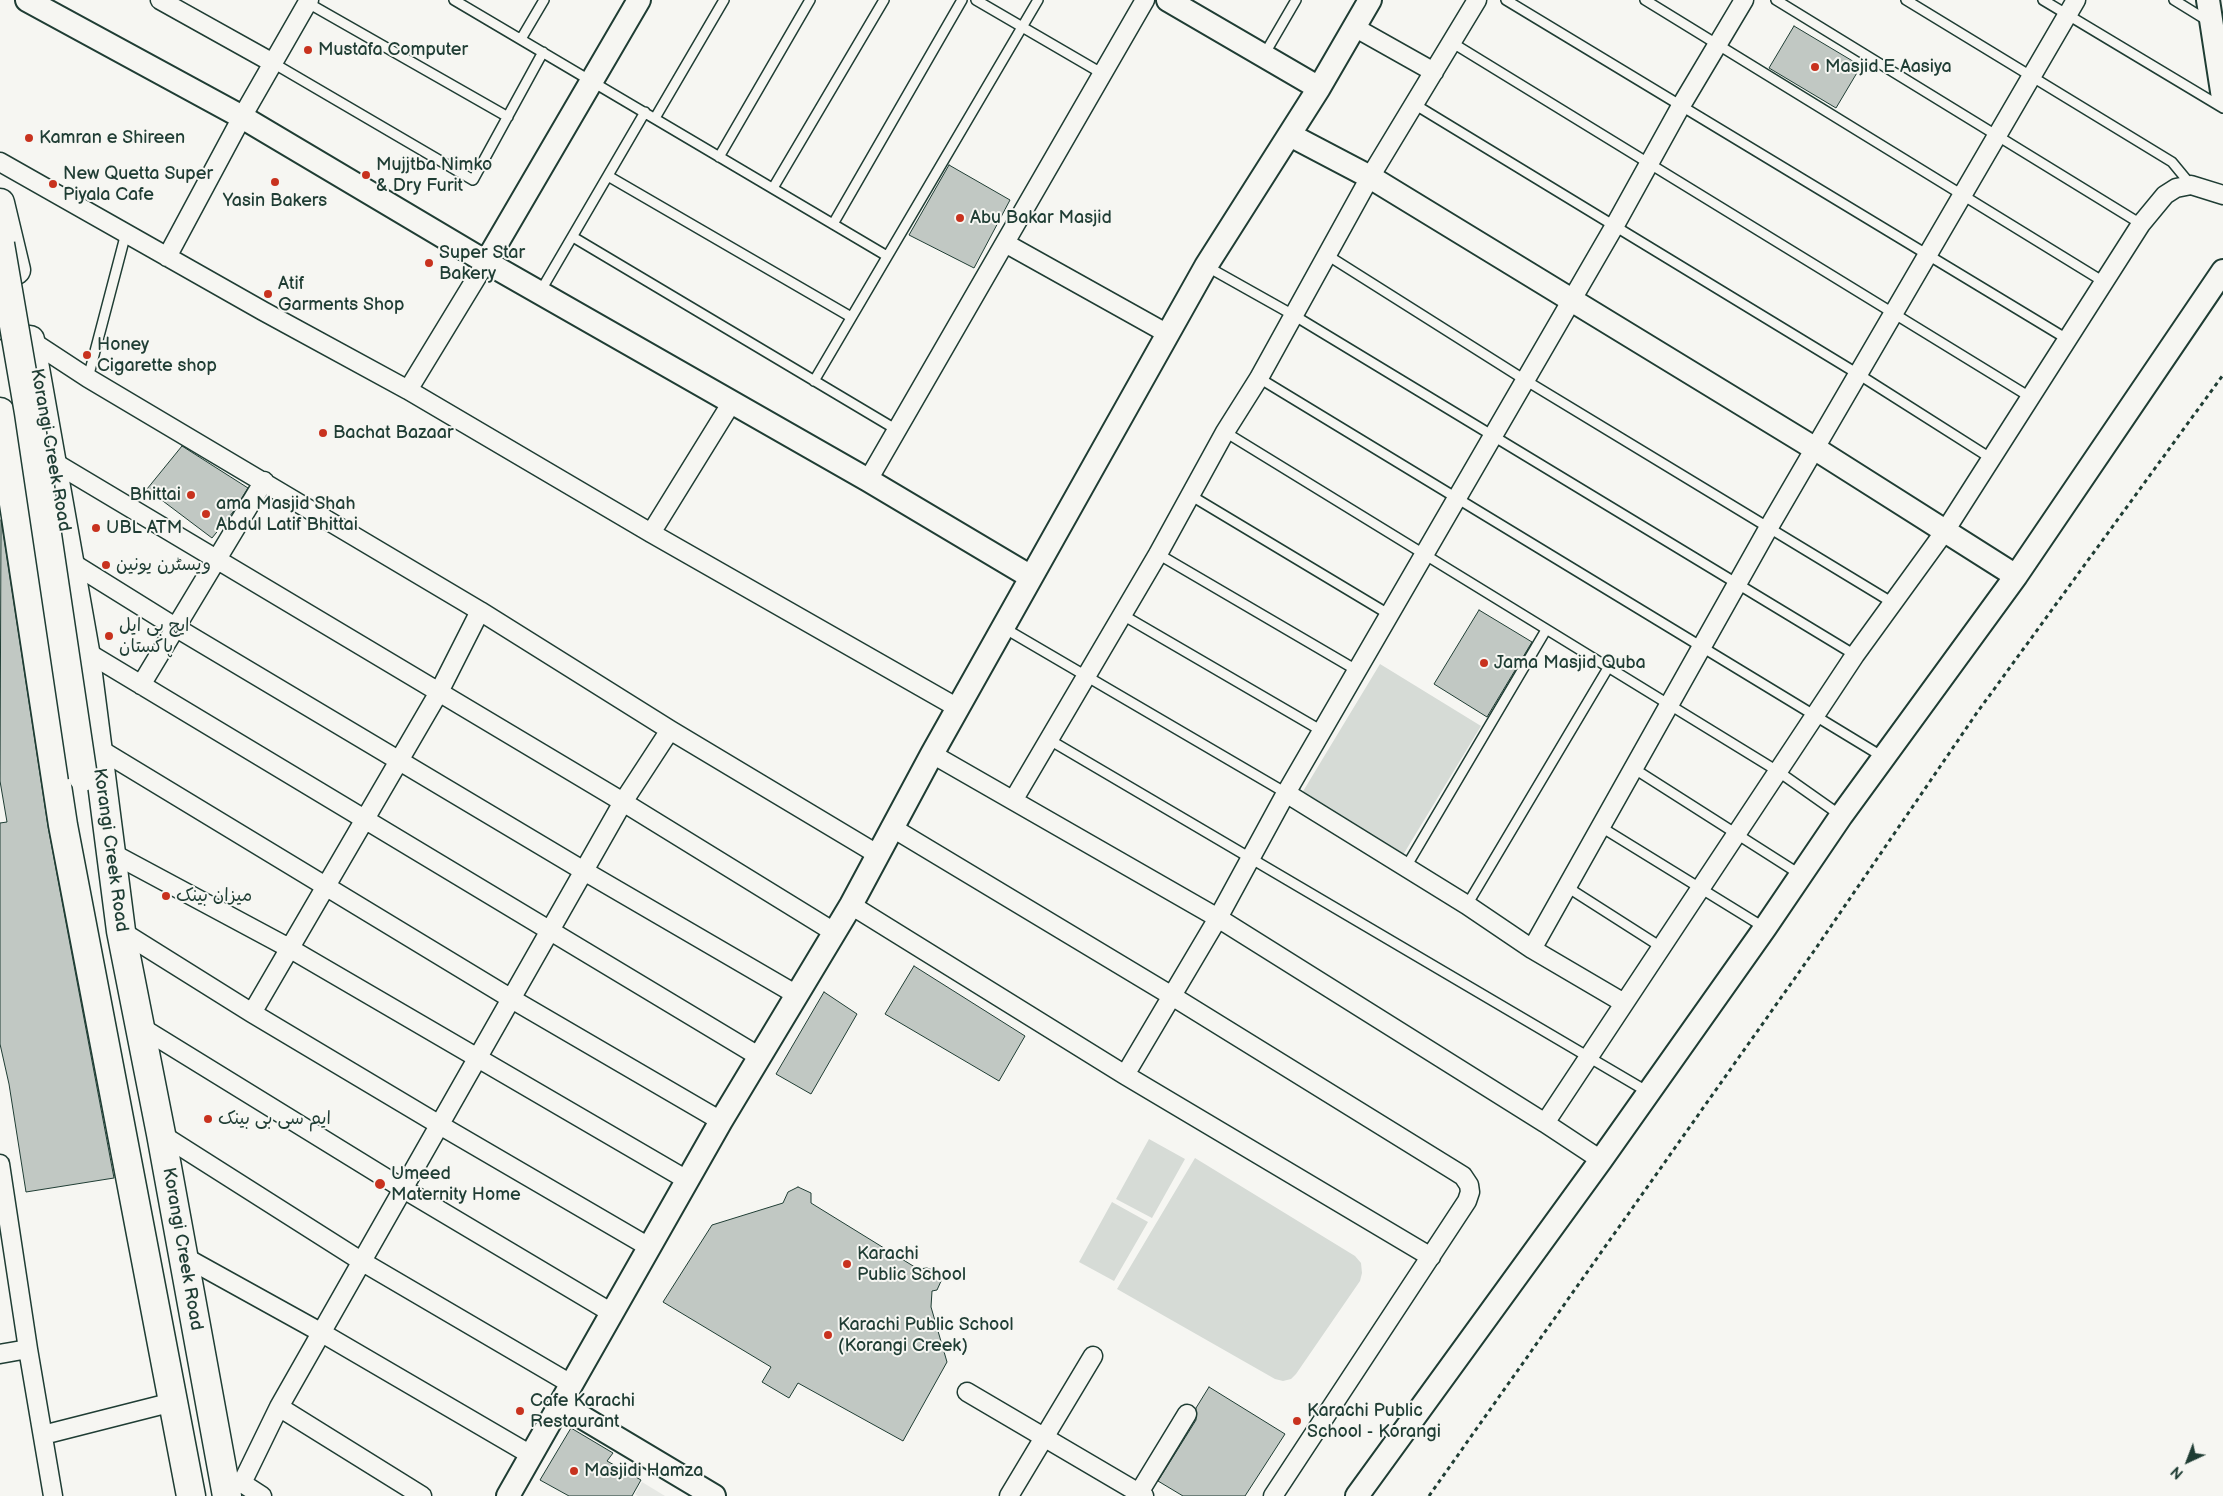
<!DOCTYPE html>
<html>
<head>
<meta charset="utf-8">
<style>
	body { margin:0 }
	#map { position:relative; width:2223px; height:1496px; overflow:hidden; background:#f6f6f2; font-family:"Balsamiq Sans",sans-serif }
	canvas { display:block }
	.north { position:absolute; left:2163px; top:1436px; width:50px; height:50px; -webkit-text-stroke:4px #f6f6f2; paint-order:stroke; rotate:223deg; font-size:14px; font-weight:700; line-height:20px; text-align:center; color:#1f3d34 }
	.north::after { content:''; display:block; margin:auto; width:18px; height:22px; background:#1f3d34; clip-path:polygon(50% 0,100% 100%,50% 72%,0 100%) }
</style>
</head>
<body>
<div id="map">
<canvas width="2223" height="1496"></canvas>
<div class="north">N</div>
</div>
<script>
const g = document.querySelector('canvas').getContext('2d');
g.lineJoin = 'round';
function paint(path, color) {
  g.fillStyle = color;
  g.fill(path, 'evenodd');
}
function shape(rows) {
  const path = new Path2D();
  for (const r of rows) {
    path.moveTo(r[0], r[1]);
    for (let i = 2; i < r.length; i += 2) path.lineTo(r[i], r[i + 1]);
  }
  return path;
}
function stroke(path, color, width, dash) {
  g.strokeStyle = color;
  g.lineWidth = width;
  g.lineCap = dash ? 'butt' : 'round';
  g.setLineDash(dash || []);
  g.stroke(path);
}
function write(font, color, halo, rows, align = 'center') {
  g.font = font + ' "Balsamiq Sans","Playpen Sans Arabic",sans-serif';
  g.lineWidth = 4;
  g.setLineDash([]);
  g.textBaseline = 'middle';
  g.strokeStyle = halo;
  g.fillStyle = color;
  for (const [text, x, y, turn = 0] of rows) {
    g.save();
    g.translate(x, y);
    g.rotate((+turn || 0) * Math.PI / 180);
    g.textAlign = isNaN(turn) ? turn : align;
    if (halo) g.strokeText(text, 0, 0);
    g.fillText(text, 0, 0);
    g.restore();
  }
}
const built = shape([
	[642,1482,665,1496,638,1496,635,1494]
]);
const green = shape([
	[1380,664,1481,726,1403,855,1302,793],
	[1149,1139,1185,1159,1152,1218,1116,1199],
	[1195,1158,1355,1256,1361,1263,1362,1273,1360,1281,1296,1374,1291,1379,1283,1381,1275,1379,1117,1289],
	[1112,1202,1148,1222,1114,1281,1079,1262]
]);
const building = shape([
	[1794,26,1861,66,1836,108,1769,68,1794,26],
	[949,165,1010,200,974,268,909,235,949,165],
	[182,446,248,488,233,512,212,538,147,489,182,446],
	[1,520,48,827,114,1178,26,1192,9,1084,0,1044,0,823,7,822,0,781,1,520],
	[1479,610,1532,642,1487,717,1434,684,1479,610],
	[914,966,1025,1036,999,1081,885,1014,914,966],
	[824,992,857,1014,811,1094,776,1074,824,992],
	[798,1187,811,1193,811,1203,918,1269,927,1268,936,1271,942,1279,937,1290,932,1291,931,1307,947,1362,903,1441,798,1383,789,1398,762,1382,771,1367,663,1302,712,1225,783,1203,788,1192,798,1187],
	[1209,1387,1285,1434,1245,1496,1183,1496,1158,1481,1196,1420,1196,1408,1209,1387],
	[571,1428,613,1453,607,1461,641,1480,632,1496,569,1496,540,1480,571,1428]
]);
const path = shape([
	[1429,1496,1814,951,1976,714,2223,375]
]);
const service = shape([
	[454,0,887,256],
	[976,0,1103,74],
	[1506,0,2067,339],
	[1645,0,2104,282],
	[1776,0,2141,224],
	[1906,0,2172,162,2191,185],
	[2043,0,2223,108],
	[2174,0,2208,21],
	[308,3,508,117],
	[521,39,544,0],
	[1451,42,2030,397],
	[1264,55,1296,0],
	[273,63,473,180,543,52],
	[1414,104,1858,374,1992,459],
	[655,118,724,0],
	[719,157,810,0],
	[608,176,851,317],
	[773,188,884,0],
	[833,224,962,0],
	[573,237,897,430],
	[1327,255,1525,380,1893,603],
	[1206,266,1295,316,1855,655],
	[540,292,645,112],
	[88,378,126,233],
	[1259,378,1883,757],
	[814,381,1038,0],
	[1225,432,1779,772,1840,815],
	[1190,495,1390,615],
	[1158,554,1358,671],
	[1121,614,1322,731],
	[1004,628,1286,793],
	[1048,739,1648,1092],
	[1633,768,1801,875],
	[1601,827,1765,928],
	[1406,867,1546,630],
	[1567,887,1661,947],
	[1467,905,1608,668]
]);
const minor = shape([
	[160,0,273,63],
	[1354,27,1434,72],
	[0,162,263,311,408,390,651,533,958,708],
	[1005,243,1168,334],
	[167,257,242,117,309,0],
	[0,329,30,340,88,378,480,611,670,730,877,854],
	[408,390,486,262],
	[52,461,623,802,834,932],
	[868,480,1145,0],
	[651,533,732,402],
	[69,561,175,627,584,871,797,995],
	[85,651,760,1057],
	[141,685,264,481],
	[96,747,510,998,721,1121],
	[932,754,1218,918,1545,1123,1601,1160],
	[1286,793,1467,905,1532,949,1624,1003],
	[1014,799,1158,554,1225,432,1259,378,1370,177,1477,0],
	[891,827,1172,996,1455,1171,1463,1176,1469,1185,1470,1192,1467,1201,1273,1496],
	[110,852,289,948,687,1180],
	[851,905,1125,1075,1431,1257],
	[121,931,252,1013,438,1124,649,1247],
	[1532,949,1769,527,2076,0],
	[252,1013,439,692,480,611],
	[139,1026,402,1188,612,1313],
	[1125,1075,1218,918,1286,793,1614,227,1682,104,1744,0],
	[1545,1123,1855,655,1945,531,2141,224,2165,195,2176,188,2191,185,2223,195],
	[161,1134,361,1261,571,1384],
	[0,1164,28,1349,53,1496],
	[183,1256,322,1333,531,1455],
	[0,1354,28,1349],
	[967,1392,1144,1496],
	[43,1435,173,1402],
	[242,1483,262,1496],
	[225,1488,242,1483,279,1407],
	[422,1496,279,1407,623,802,670,730],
	[1009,1496,1093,1356],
	[1137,1496,1187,1414]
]);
const tertiary = shape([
	[27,0,242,117,486,262,868,480,1031,577],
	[1168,0,1319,88],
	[2208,0,2223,98],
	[1290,135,1370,177,1814,448,2016,576],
	[486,262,639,0],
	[560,1404,714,1496],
	[508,1496,721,1121,851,905,932,754,1206,266,1319,88,1370,0],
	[1357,1496,1601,1160,1765,928,1841,816,2016,576,2223,271]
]);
const primary = shape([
	[0,203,16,270],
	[30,340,85,651,121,931,161,1134,227,1496],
	[0,412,63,825,191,1496]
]);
const primaryBridge = shape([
	[0,244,29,413,83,777]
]);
const markers = [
	[308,50,5,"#c8321e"],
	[1815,67,5,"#c8321e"],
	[29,138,5,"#c8321e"],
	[366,175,5,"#c8321e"],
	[275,182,5,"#c8321e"],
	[53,184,5,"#c8321e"],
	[960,218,5,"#c8321e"],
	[429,263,5,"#c8321e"],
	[268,294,5,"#c8321e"],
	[87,355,5,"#c8321e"],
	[323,433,5,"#c8321e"],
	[191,495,5,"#c8321e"],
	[206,514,5,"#c8321e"],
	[96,528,5,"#c8321e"],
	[106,565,5,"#c8321e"],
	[109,636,5,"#c8321e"],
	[1484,663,5,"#c8321e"],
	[166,896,5,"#c8321e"],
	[208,1119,5,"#c8321e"],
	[380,1184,6,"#c8321e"],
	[847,1264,5,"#c8321e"],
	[828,1335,5,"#c8321e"],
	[520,1411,5,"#c8321e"],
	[1297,1421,5,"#c8321e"],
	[574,1471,5,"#c8321e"]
];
const poiNames = [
	["Mustafa Computer",318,50],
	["Masjid E Aasiya",1825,67],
	["Kamran e Shireen",39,138],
	["Mujjtba Nimko",376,165],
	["& Dry Furit",376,186],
	["New Quetta Super",63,174],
	["Piyala Cafe",63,195],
	["Yasin Bakers",275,201,"center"],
	["Abu Bakar Masjid",970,218],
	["Super Star",439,253],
	["Bakery",439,274],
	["Atif",278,284],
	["Garments Shop",278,305],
	["Honey",97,345],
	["Cigarette shop",97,366],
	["Bachat Bazaar",333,433],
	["Bhittai",181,495,"right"],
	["ama Masjid Shah",216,504],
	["Abdul Latif Bhittai",216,525],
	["UBL ATM",106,528],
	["ویسٹرن یونین",116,565],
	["ایچ بی ایل",119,626],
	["پاکستان",119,647],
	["Jama Masjid Quba",1494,663],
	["میزان بینک",176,896],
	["ایم سی بی بینک",218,1119],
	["Umeed",391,1174],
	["Maternity Home",391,1195],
	["Karachi",857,1254],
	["Public School",857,1275],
	["Karachi Public School",838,1325],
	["(Korangi Creek)",838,1346],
	["Cafe Karachi",530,1401],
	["Restaurant",530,1422],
	["Karachi Public",1307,1411],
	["School - Korangi",1307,1432],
	["Masjidi Hamza",584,1471]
];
const streetNames = [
	["Korangi Creek Road",50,450,80],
	["Korangi Creek Road",110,850,82],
	["Korangi Creek Road",182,1249,80]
];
paint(built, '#e6e8e4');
paint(green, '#d6dbd6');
paint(building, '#c1c8c3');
stroke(building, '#1f3d34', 1);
stroke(service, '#1f3d34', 12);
stroke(minor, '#1f3d34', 21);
stroke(tertiary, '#1f3d34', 26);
stroke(primary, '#1f3d34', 31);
stroke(path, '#1f3d34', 3, [4, 4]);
stroke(service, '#f6f6f2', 9);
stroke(minor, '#f6f6f2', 18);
stroke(tertiary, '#f6f6f2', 22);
stroke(primary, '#f6f6f2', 28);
stroke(primaryBridge, '#1f3d34', 31, []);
stroke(primaryBridge, '#f6f6f2', 28);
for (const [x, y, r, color] of markers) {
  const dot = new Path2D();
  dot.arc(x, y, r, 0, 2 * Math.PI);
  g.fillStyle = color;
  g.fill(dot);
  stroke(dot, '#f6f6f2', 2);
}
write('18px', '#1f3d34', '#f6f6f2', poiNames, 'left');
write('18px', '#1f3d34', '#f6f6f2', streetNames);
</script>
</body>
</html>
